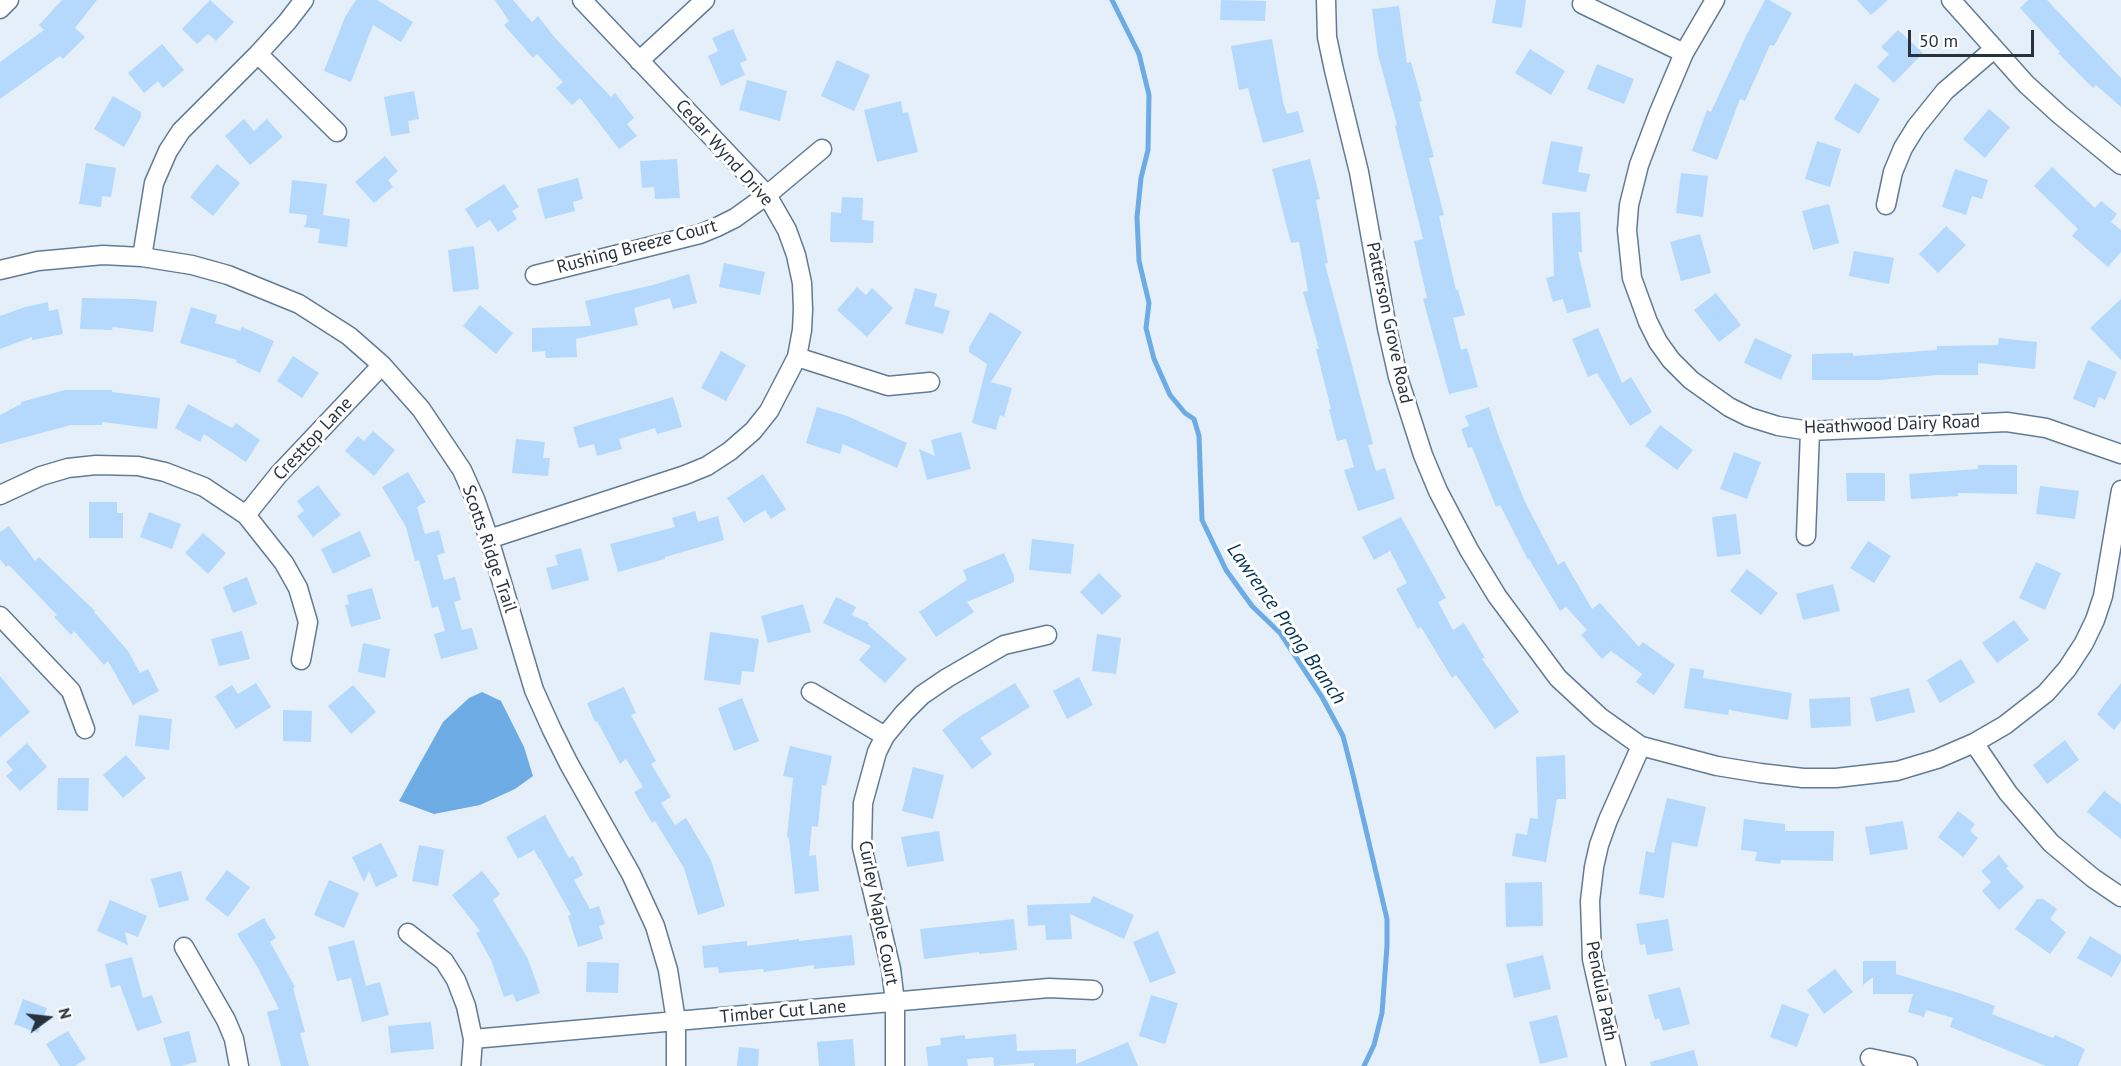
<!DOCTYPE html>
<html>
<head>
<meta charset="utf-8">
<style>
	body { margin:0 }
	#map { position:relative; width:2121px; height:1066px; overflow:hidden; background:#e4effa; font-family:"PT Sans",sans-serif }
	canvas { display:block }
	.north { position:absolute; left:18px; top:988px; width:60px; height:60px; -webkit-text-stroke:4px #fff; paint-order:stroke; rotate:75deg; font-size:16px; font-weight:700; line-height:24px; text-align:center; color:#27323c }
	.north::after { content:''; display:block; margin:auto; width:21px; height:27px; background:#27323c; clip-path:polygon(50% 0,100% 100%,50% 72%,0 100%) }
	.scale { position:absolute; left:1908px; top:30px; width:126px; height:27px; box-sizing:border-box; border:3px solid #27323c; border-top:0; padding-left:8px; font-size:18px; line-height:21px; white-space:nowrap; color:#27323c; -webkit-text-stroke:4px #fff; paint-order:stroke }
</style>
</head>
<body>
<div id="map">
<canvas width="2121" height="1066"></canvas>
<div class="north">N</div>
<div class="scale">50 m</div>
</div>
<script>
const g = document.querySelector('canvas').getContext('2d');
g.lineJoin = 'round';
function paint(path, color) {
  g.fillStyle = color;
  g.fill(path, 'evenodd');
}
function shape(rows) {
  const path = new Path2D();
  for (const r of rows) {
    path.moveTo(r[0], r[1]);
    for (let i = 2; i < r.length; i += 2) path.lineTo(r[i], r[i + 1]);
  }
  return path;
}
function stroke(path, color, width, dash) {
  g.strokeStyle = color;
  g.lineWidth = width;
  g.lineCap = dash ? 'butt' : 'round';
  g.setLineDash(dash || []);
  g.stroke(path);
}
function write(font, color, halo, rows, align = 'center') {
  g.font = font + ' "PT Sans",sans-serif';
  g.lineWidth = 6;
  g.setLineDash([]);
  g.textBaseline = 'middle';
  g.strokeStyle = halo;
  g.fillStyle = color;
  for (const [text, x, y, turn = 0] of rows) {
    g.save();
    g.translate(x, y);
    g.rotate((+turn || 0) * Math.PI / 180);
    g.textAlign = isNaN(turn) ? turn : align;
    if (halo) g.strokeText(text, 0, 0);
    g.fillText(text, 0, 0);
    g.restore();
  }
}
const water = shape([
	[482,692,501,701,524,747,533,776,515,789,480,805,434,814,399,801,443,722,469,698]
]);
const stream = shape([
	[1112,0,1139,54,1149,95,1148,150,1141,178,1137,217,1139,261,1149,303,1146,328,1154,359,1170,395,1185,413,1194,419,1199,436,1202,520,1226,570,1252,606,1280,633,1322,697,1343,736,1353,775,1387,919,1387,946,1382,1013,1374,1045,1364,1066]
]);
const building = shape([
	[62,0,97,0,75,28,85,37,63,59,60,56,0,99,0,62,44,30,39,25],
	[210,0,234,22,216,41,208,34,197,44,182,29],
	[356,0,377,0,413,22,401,42,373,25,351,82,324,71,345,17],
	[495,0,513,0,532,22,538,16,556,39,611,97,615,93,634,118,627,124,637,136,619,149,580,98,572,105,556,88,563,82,537,54,533,58,504,25,509,21],
	[1221,0,1266,1,1265,21,1220,20],
	[1496,0,1526,0,1522,28,1492,23],
	[1765,0,1769,0,1792,13,1774,46,1770,45,1745,101,1740,99,1717,160,1692,151,1707,110,1711,112,1746,36],
	[1857,0,1888,0,1871,15],
	[2028,0,2047,0,2121,78,2121,107,2096,85,2093,88,2058,53,2060,52,2020,8],
	[1399,6,1407,63,1411,62,1422,101,1419,102,1434,157,1429,158,1444,215,1439,216,1456,290,1458,290,1465,315,1453,318,1461,350,1467,348,1478,387,1449,394,1423,299,1427,298,1414,241,1423,239,1395,126,1397,125,1378,55,1372,9],
	[733,29,747,60,740,63,745,75,721,86,708,56,718,51,712,38],
	[1898,30,1923,53,1894,83,1877,67,1889,54,1881,47],
	[1272,39,1283,102,1287,114,1298,111,1304,132,1263,143,1248,88,1239,90,1231,46],
	[162,44,184,70,163,88,158,81,144,93,128,73],
	[1530,49,1565,71,1551,95,1515,73],
	[837,60,870,75,854,111,821,96],
	[1597,64,1634,79,1624,104,1587,89],
	[747,80,787,91,780,121,739,110],
	[1855,83,1880,99,1859,134,1834,119],
	[414,91,419,119,408,121,410,133,391,136,384,97],
	[113,96,141,112,141,117,124,147,94,129],
	[901,101,903,113,908,112,918,152,877,162,864,110],
	[1989,109,2010,127,1985,158,1963,139],
	[244,119,254,131,267,119,283,137,250,165,225,136],
	[1551,141,1583,147,1578,172,1590,174,1586,192,1542,184],
	[1817,141,1841,149,1830,187,1805,179],
	[385,156,398,171,388,180,393,187,374,203,355,182],
	[677,159,680,198,655,199,654,187,642,188,640,161],
	[1310,159,1320,199,1316,200,1328,263,1325,264,1373,444,1368,445,1376,471,1385,468,1395,499,1358,511,1344,470,1354,467,1346,439,1337,441,1329,409,1331,409,1316,349,1319,349,1303,292,1308,291,1299,242,1291,243,1272,169],
	[86,163,116,168,111,197,102,196,101,207,79,204],
	[217,164,240,183,213,216,190,197],
	[2052,167,2095,208,2101,201,2117,214,2111,222,2121,230,2121,252,2108,267,2072,236,2078,229,2034,186],
	[1955,169,1988,180,1982,199,1972,196,1966,215,1942,207],
	[1681,173,1708,176,1703,217,1676,213],
	[578,178,583,199,573,202,575,211,545,219,537,189],
	[292,180,327,184,323,215,350,219,347,247,318,243,320,229,303,227,306,224,307,215,289,213],
	[504,184,519,207,512,211,517,219,498,232,490,220,477,228,465,209],
	[842,197,863,198,862,220,874,221,873,243,830,242,831,212,841,213],
	[1829,204,1839,243,1813,250,1802,211],
	[1580,212,1582,252,1578,252,1591,307,1567,313,1563,299,1553,302,1546,278,1554,276,1552,213],
	[1946,226,1966,245,1938,273,1919,254],
	[1700,234,1711,273,1681,281,1670,242],
	[474,246,479,289,453,292,448,250],
	[1854,251,1894,258,1889,284,1849,276],
	[724,263,765,272,760,295,719,287],
	[689,274,697,303,673,309,670,298,634,308,638,325,576,339,577,357,546,358,545,351,532,352,532,328,591,326,585,301,653,285],
	[857,287,866,295,872,288,893,308,867,337,837,310],
	[915,288,937,294,934,306,950,311,943,334,905,324],
	[1716,293,1741,325,1719,342,1694,310],
	[82,298,135,299,157,301,153,332,113,327,112,330,80,329],
	[2121,299,2121,360,2090,328],
	[48,302,49,311,58,309,63,334,32,340,32,337,0,349,0,316,25,307],
	[480,305,513,333,496,354,463,326],
	[191,307,217,315,215,323,240,331,242,327,274,341,260,373,236,362,237,360,180,343],
	[990,312,1022,332,991,382,1012,388,1004,417,1000,415,996,430,972,423,987,364,969,352,969,347],
	[1598,328,1622,383,1631,377,1652,412,1630,426,1597,373,1588,377,1572,339],
	[1755,338,1792,355,1781,380,1744,363],
	[1999,338,2037,342,2035,369,1978,363,1978,375,1937,375,1880,380,1812,380,1812,354,1853,353,1853,356,1937,350,1937,346,1998,345],
	[721,351,746,365,726,401,701,388],
	[293,356,319,373,302,398,277,381],
	[2088,360,2117,372,2105,400,2099,397,2095,408,2073,399],
	[65,390,112,390,112,392,160,398,157,429,102,422,102,425,71,425,0,444,0,415,21,404,21,402],
	[673,397,682,427,657,434,655,428,619,439,622,449,597,456,594,444,579,448,573,427],
	[188,404,232,428,236,423,260,440,246,462,204,434,200,442,175,428],
	[817,407,847,416,907,443,897,468,843,444,840,454,806,443],
	[1489,407,1499,437,1525,502,1558,565,1564,561,1592,609,1600,603,1639,647,1643,642,1675,665,1654,695,1636,682,1642,674,1611,651,1602,659,1581,635,1587,630,1566,607,1560,611,1529,559,1528,560,1500,505,1496,507,1472,447,1468,448,1461,429,1469,426,1465,416],
	[1660,425,1693,450,1677,470,1645,446],
	[373,431,395,450,374,476,345,451,358,436,364,441],
	[961,432,971,469,927,480,919,449,935,456,931,440],
	[516,439,545,442,543,458,550,458,548,476,512,473],
	[1734,452,1761,462,1747,499,1720,489],
	[1978,465,2017,465,2017,494,1958,493,1958,496,1911,499,1909,474,1978,469],
	[408,472,426,502,417,507,425,534,439,530,445,553,437,555,444,580,455,577,461,600,454,602,462,630,472,628,478,649,441,659,434,634,445,631,438,606,432,608,419,560,415,561,406,527,382,487],
	[1846,473,1885,473,1885,501,1847,501],
	[763,474,786,509,771,519,765,510,744,523,727,498],
	[318,485,341,515,313,537,297,516,304,511,297,501],
	[2040,486,2079,491,2075,519,2036,514],
	[89,502,117,502,117,513,123,513,123,538,89,538],
	[695,511,698,522,718,516,724,540,665,557,665,559,618,572,610,544,675,527,672,518],
	[149,512,181,524,172,549,140,537],
	[1736,514,1741,554,1717,557,1712,517],
	[1401,517,1446,598,1438,602,1453,630,1464,623,1485,658,1482,659,1519,712,1495,729,1456,675,1452,678,1421,627,1418,629,1396,589,1407,583,1390,551,1374,560,1362,537],
	[9,526,35,561,39,557,95,611,94,612,128,651,140,673,148,669,159,691,133,705,108,661,104,665,74,631,71,635,54,617,57,615,9,565,6,567,0,559,0,532],
	[360,531,371,556,333,574,321,549],
	[203,533,226,553,208,574,185,553],
	[1032,539,1074,544,1071,574,1029,570],
	[1868,541,1891,556,1874,583,1850,568],
	[581,548,589,580,552,590,546,568,558,565,555,555],
	[1004,553,1014,576,1014,582,967,602,974,612,936,637,919,612,967,580,963,570],
	[2036,562,2061,573,2045,610,2019,598],
	[1747,569,1778,593,1761,615,1730,591],
	[1099,573,1122,596,1102,615,1080,592],
	[247,577,257,604,233,613,223,587],
	[1833,584,1840,611,1803,620,1796,594],
	[372,588,381,619,351,627,345,605,349,604,347,595],
	[836,597,856,607,852,615,869,623,868,625,907,659,885,683,859,660,871,646,823,623],
	[803,604,811,632,768,643,761,616],
	[2014,620,2029,640,1997,663,1982,643],
	[242,631,250,659,219,666,211,639],
	[710,632,759,639,754,672,742,671,740,685,704,680],
	[1097,634,1121,638,1116,674,1092,671],
	[363,643,390,649,385,678,358,672],
	[1961,659,1975,682,1940,703,1927,680],
	[1690,668,1704,670,1703,678,1792,693,1788,720,1729,710,1728,715,1684,708],
	[0,676,30,712,0,737],
	[1079,677,1093,705,1067,719,1053,691],
	[256,683,271,707,236,729,215,696,232,685,238,694],
	[1015,683,1030,707,980,738,992,754,972,769,942,730,962,715],
	[2121,683,2121,721,2114,730,2097,714],
	[353,685,376,712,351,734,328,706],
	[624,687,636,713,631,715,656,761,651,764,671,797,661,803,675,825,686,818,711,860,725,906,698,915,684,868,655,821,652,823,634,792,643,787,626,759,620,764,597,721,595,722,587,703],
	[1909,688,1915,712,1876,722,1870,698],
	[1850,697,1851,726,1811,728,1809,699],
	[742,698,759,741,734,751,718,708],
	[283,710,312,711,311,742,283,741],
	[139,715,172,719,169,750,135,746],
	[2065,740,2079,760,2047,784,2033,765],
	[27,743,47,767,20,791,6,776,13,770,6,762],
	[790,746,832,756,826,786,822,785,818,827,812,826,809,856,816,855,819,891,795,894,789,838,787,837,793,778,783,776],
	[126,755,146,778,123,798,103,775],
	[1565,755,1566,799,1557,799,1546,862,1512,856,1516,833,1527,835,1530,818,1538,819,1536,757],
	[913,767,944,775,933,819,902,811],
	[58,778,89,778,88,811,57,810],
	[2104,791,2121,804,2121,839,2087,812],
	[1667,798,1706,807,1697,847,1672,842,1664,898,1639,894,1646,851,1654,853],
	[1958,811,1975,824,1970,831,1978,838,1963,857,1938,837],
	[545,815,569,858,573,856,583,875,574,880,590,909,599,906,605,924,599,926,603,939,578,947,568,916,571,915,540,859,539,859,534,850,518,859,506,837],
	[1744,819,1785,824,1785,831,1834,831,1833,861,1781,860,1780,864,1755,861,1757,852,1741,850],
	[1903,821,1908,849,1870,855,1865,827],
	[939,831,944,861,907,867,901,837],
	[381,843,398,876,376,887,369,871,364,882,352,857],
	[419,845,444,850,438,886,412,881],
	[1999,855,2008,866,2006,868,2024,887,1999,910,1982,891,1991,882,1981,871],
	[227,870,250,887,228,917,205,899],
	[181,871,189,900,159,908,151,879],
	[482,871,500,894,493,900,528,959,540,993,516,1002,513,994,504,997,491,960,476,933,480,931,452,895],
	[329,880,359,893,344,928,314,915],
	[1542,882,1543,926,1506,927,1505,883],
	[1093,896,1134,915,1124,939,1070,914,1072,939,1046,940,1045,925,1028,926,1027,905,1090,903],
	[2037,899,2043,899,2057,909,2050,919,2066,932,2050,954,2015,929],
	[110,900,147,916,138,937,125,932,128,945,97,931],
	[264,918,276,938,270,942,295,987,293,988,305,1032,300,1033,309,1066,281,1066,267,1012,279,1009,258,968,237,934],
	[1014,919,1017,950,979,954,979,952,924,959,920,929],
	[1668,919,1673,951,1647,955,1645,944,1640,945,1636,924],
	[1158,931,1176,973,1150,983,1133,942],
	[852,935,855,965,814,969,814,965,764,972,763,969,719,973,718,967,704,968,702,946,747,941,747,946,799,939,799,941],
	[2090,936,2121,955,2121,961,2112,977,2077,958],
	[354,940,366,986,380,982,389,1015,362,1022,351,978,337,981,328,947],
	[1543,955,1551,989,1514,998,1506,964],
	[132,957,143,998,152,995,162,1023,137,1031,120,985,111,988,105,964],
	[1863,961,1896,961,1896,974,1962,994,1995,1006,1992,1014,2053,1038,2055,1035,2085,1049,2078,1066,2046,1066,1950,1027,1953,1018,1926,1010,1924,1017,1908,1012,1913,994,1873,994,1873,977,1863,985],
	[587,962,619,963,618,993,586,992],
	[1835,969,1853,992,1824,1014,1807,990],
	[1680,987,1690,1024,1663,1031,1659,1018,1655,1020,1648,995],
	[1151,995,1178,1003,1165,1044,1139,1036],
	[23,999,47,1008,38,1033,14,1024],
	[1782,1004,1809,1014,1797,1047,1770,1037],
	[1557,1015,1568,1057,1540,1064,1529,1022],
	[431,1022,434,1049,391,1053,388,1026],
	[68,1031,86,1059,75,1066,60,1066,46,1044],
	[189,1031,197,1062,180,1066,171,1066,163,1038],
	[1016,1034,1017,1051,1076,1049,1076,1064,1128,1042,1138,1066,1034,1066,1034,1063,994,1066,993,1057,967,1059,968,1066,928,1066,926,1047,941,1045,940,1038,965,1035,965,1039],
	[853,1039,855,1066,819,1066,817,1042],
	[739,1047,759,1049,758,1066,737,1066],
	[1694,1050,1698,1066,1651,1066,1650,1062]
]);
const minor = shape([
	[1326,0,1327,37,1334,70,1359,172,1387,328,1398,377,1423,455,1438,491,1469,550,1497,596,1558,678,1600,717,1641,746,1717,766,1760,773,1803,778,1836,778,1897,771,1937,759,1974,743,2005,725,2046,693,2067,669,2084,643,2095,620,2103,596,2121,490],
	[1715,0,1684,53,1659,112,1639,165,1629,205,1627,230,1632,278,1648,322,1658,342,1671,360,1691,380,1729,407,1749,417,1778,426,1810,431,2007,422,2046,428,2121,454],
	[1951,0,2026,84,2060,115,2121,165],
	[1582,4,1684,53],
	[0,9,9,0],
	[258,54,337,132],
	[639,61,705,0],
	[1886,205,1893,172,1903,148,1916,127,1945,91,1994,49],
	[142,257,154,183,168,151,181,131,258,54,287,22,304,0],
	[0,270,38,261,103,255,142,257,192,265,228,275,299,304,349,336,382,365,421,409,462,470,475,499,489,539,534,690,552,730,569,764,631,874,655,926,668,970,676,1021,676,1066],
	[535,275,700,234,717,227,735,218,767,195,822,149],
	[797,357,888,386,930,382],
	[0,495,41,476,68,468,96,465,138,466,165,472,204,487,246,515,284,563,298,588,308,622,301,660],
	[246,515,279,474,382,365],
	[1806,536,1810,431],
	[489,539,685,475,707,466,730,451,753,431,769,411,797,357,802,330,803,309,802,283,796,255,787,230,767,195,582,0],
	[0,616,71,691,85,729],
	[811,692,885,736],
	[1974,743,2008,793,2051,843,2093,878,2121,897],
	[408,933,444,961,456,980,466,1006,473,1039,471,1066],
	[184,947,226,1020,234,1039,239,1066],
	[473,1039,1049,988,1093,990],
	[1870,1058,1908,1066],
	[895,1066,895,1002,891,969,862,847,863,803,877,752,885,736,904,713,922,695,947,678,1004,645,1047,635],
	[1616,1066,1592,959,1590,901,1594,867,1599,845,1608,820,1641,746]
]);
const streetNames = [
	["Cedar Wynd Drive",724,153,48],
	["Rushing Breeze Court",637,247,-15],
	["Patterson Grove Road",1389,323,78],
	["Heathwood Dairy Road",1892,425,-2],
	["Cresttop Lane",313,439,-47],
	["Scotts Ridge Trail",489,549,71],
	["Curley Maple Court",878,913,79],
	["Pendula Path",1601,991,79],
	["Timber Cut Lane",783,1012,-5]
];
const waterNames = [
	["Lawrence Prong Branch",1286,624,55]
];
paint(water, '#6dabe5');
stroke(stream, '#6dabe5', 5);
paint(building, '#b4d9fd');
stroke(minor, '#627b93', 21);
stroke(minor, '#fff', 18);
write('18px', '#27323c', '#fff', streetNames);
write('italic 20px', '#023257', '#fff', waterNames);
</script>
</body>
</html>
